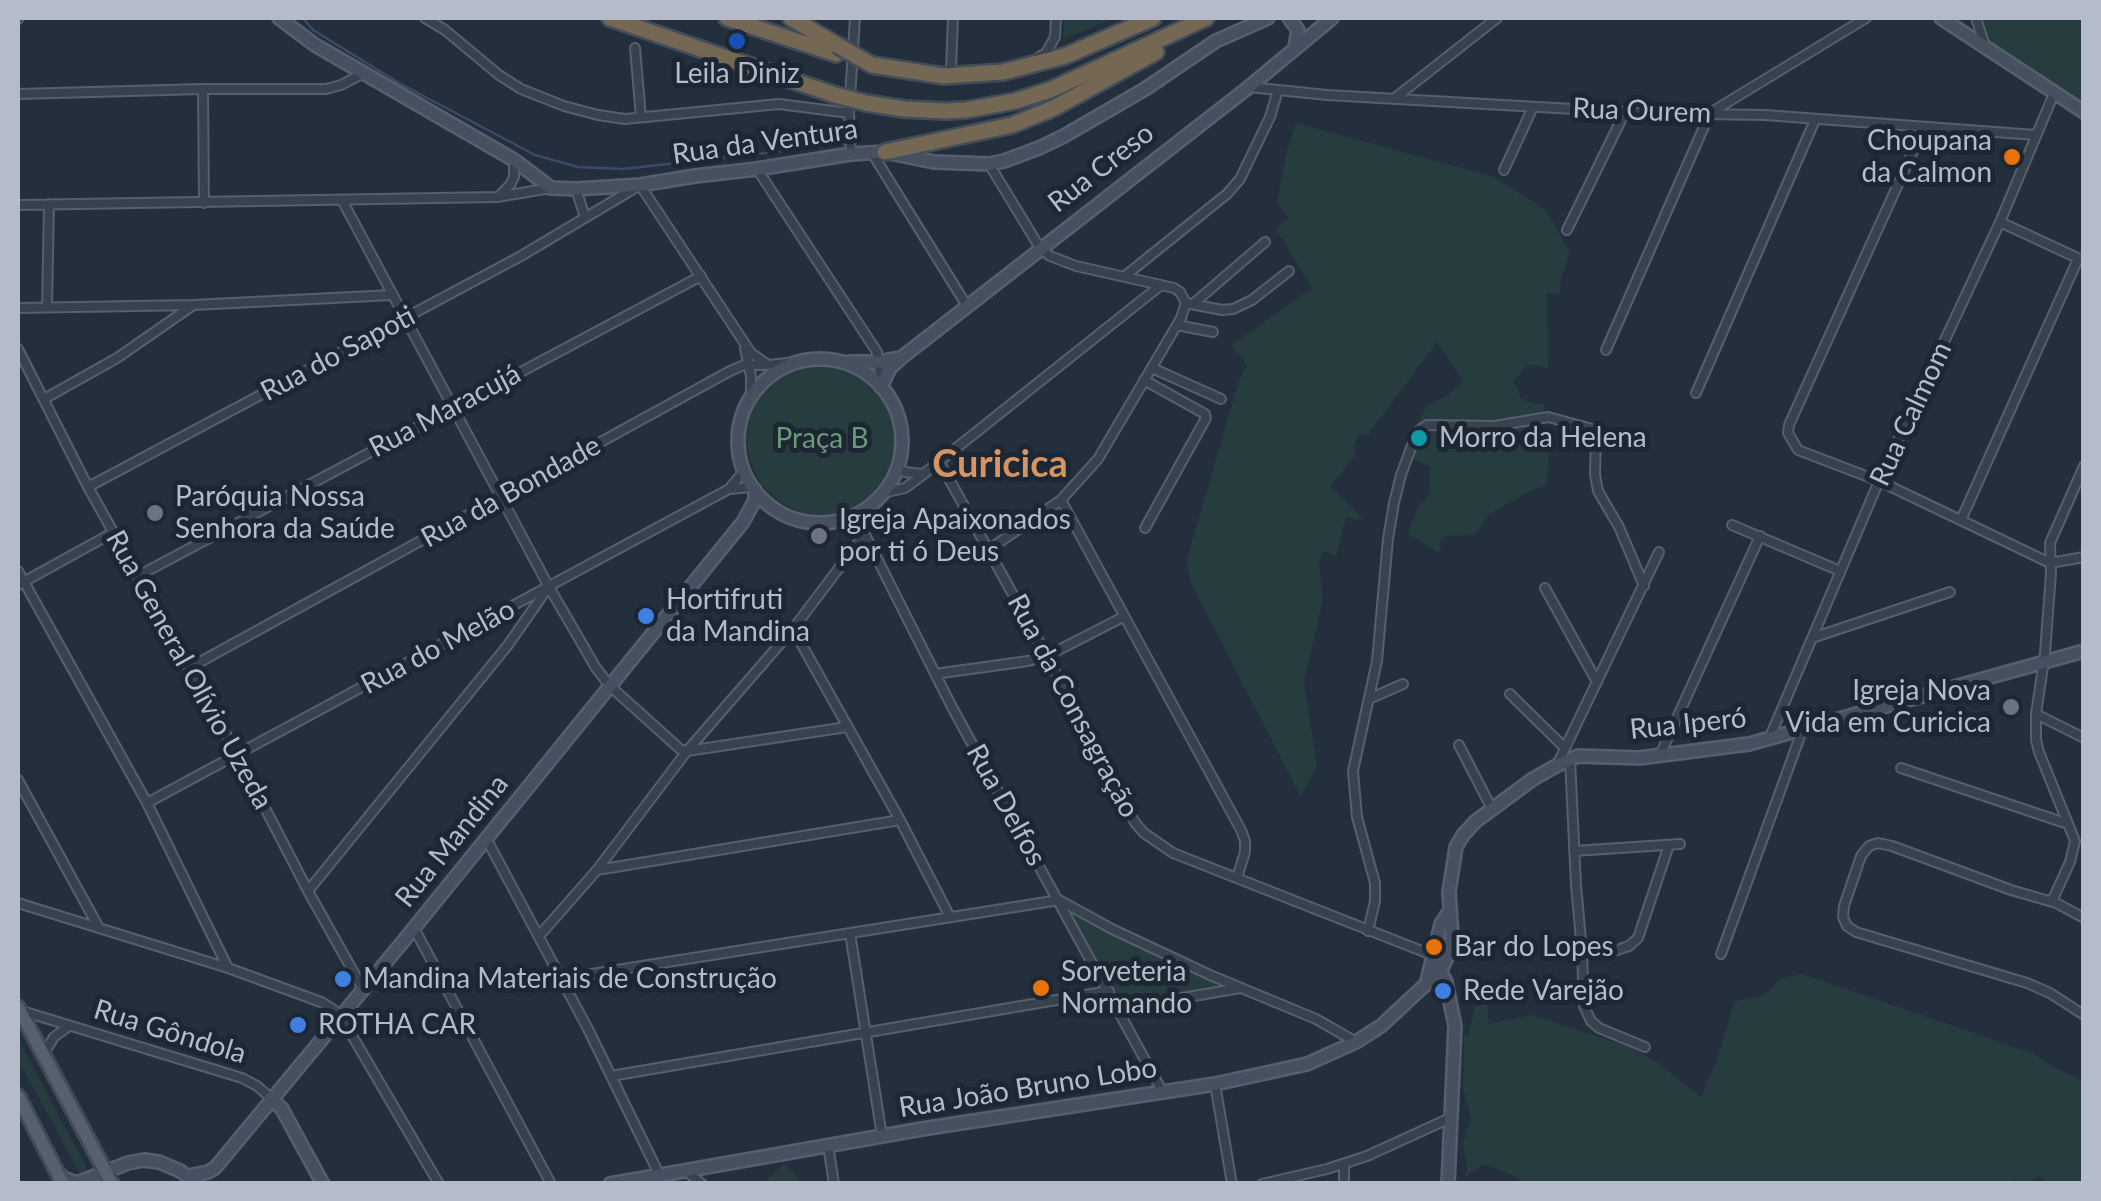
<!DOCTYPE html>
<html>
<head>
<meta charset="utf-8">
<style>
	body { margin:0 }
	#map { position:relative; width:2101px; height:1201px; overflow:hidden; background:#242f3e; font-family:Lato,sans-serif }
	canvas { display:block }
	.frame { position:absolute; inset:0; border:20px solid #b4bcc9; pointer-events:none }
</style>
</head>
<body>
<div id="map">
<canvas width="2101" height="1201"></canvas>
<div class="frame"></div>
</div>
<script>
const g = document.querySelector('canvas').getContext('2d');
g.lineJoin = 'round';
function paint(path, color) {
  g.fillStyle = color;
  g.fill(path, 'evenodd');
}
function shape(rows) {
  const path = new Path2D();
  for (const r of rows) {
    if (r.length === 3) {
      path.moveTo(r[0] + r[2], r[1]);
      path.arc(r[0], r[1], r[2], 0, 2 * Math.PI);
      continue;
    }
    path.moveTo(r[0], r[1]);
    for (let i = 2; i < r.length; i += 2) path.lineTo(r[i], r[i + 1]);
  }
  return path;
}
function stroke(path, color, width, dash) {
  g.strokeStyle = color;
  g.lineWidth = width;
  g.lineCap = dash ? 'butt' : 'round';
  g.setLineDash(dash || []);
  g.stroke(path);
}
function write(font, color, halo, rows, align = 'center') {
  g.font = font + ' Lato,sans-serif';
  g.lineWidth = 10;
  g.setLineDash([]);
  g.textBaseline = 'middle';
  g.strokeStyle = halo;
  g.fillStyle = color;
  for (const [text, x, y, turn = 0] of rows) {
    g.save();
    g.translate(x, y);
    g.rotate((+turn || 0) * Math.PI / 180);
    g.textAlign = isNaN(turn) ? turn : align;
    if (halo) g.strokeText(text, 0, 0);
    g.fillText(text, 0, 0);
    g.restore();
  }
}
const green = shape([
	[1065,18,1115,18,1063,39],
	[1973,18,2083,18,2083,123,1980,43],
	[1296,123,1494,177,1546,210,1570,253,1561,278,1560,293,1547,294,1548,369,1537,365,1527,365,1513,383,1519,390,1520,398,1532,403,1544,404,1544,414,1526,432,1510,433,1511,442,1525,444,1549,453,1546,486,1534,489,1490,513,1475,535,1447,536,1439,543,1441,553,1408,534,1415,514,1430,491,1430,467,1402,455,1427,405,1447,396,1463,381,1437,342,1367,436,1359,434,1354,446,1356,454,1330,486,1362,517,1360,521,1346,517,1336,556,1323,551,1319,562,1323,599,1304,682,1317,766,1301,797,1191,583,1186,562,1239,381,1247,365,1232,345,1312,288,1276,229,1289,218,1277,203,1287,150],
	[823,439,76],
	[1059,900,1240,988,1119,1009],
	[1802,974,2032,1053,2057,1069,2083,1080,2083,1183,2049,1183,2038,1176,2029,1184,2014,1180,2011,1184,1522,1184,1519,1178,1484,1164,1465,1177,1467,1168,1463,1143,1471,1119,1463,1087,1464,1036,1468,1036,1477,1000,1488,1005,1488,1024,1532,1015,1580,1031,1630,1047,1658,1063,1701,1097,1716,1062,1735,1001,1765,995,1781,978],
	[18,1039,91,1176,83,1180,18,1059],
	[784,1164,803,1183,763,1183]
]);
const stream = shape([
	[303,18,313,30,399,83,535,155,578,167,623,169,845,144]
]);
const street = shape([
	[425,18,445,30,499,75,521,89,564,106,598,115,625,119,779,104,849,113],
	[1976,18,1985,46],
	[18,19,19,18],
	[635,48,641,117],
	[1039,57,1046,53,1055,37,1056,18],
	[951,69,953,18],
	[1249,87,1327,95,1644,113,1765,115,2036,135],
	[203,89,204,203],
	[18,94,203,89,326,89,341,85,362,74],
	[1395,98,1497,18],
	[1924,127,1789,425,1788,433,1798,450,1879,481,2050,563],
	[872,153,967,306],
	[851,154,849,113,855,18],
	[757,169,877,352,880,373,879,383],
	[1504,170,1533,107],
	[576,189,585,217],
	[501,194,510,185,514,177,514,160],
	[342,200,549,587,596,668,610,686,680,749,687,751,847,727],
	[18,205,497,197,551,188],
	[2000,222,2084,261],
	[1567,230,1625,112],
	[1125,276,1227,194,1240,179,1270,117,1278,90],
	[1186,303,1222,310,1233,309,1252,300,1289,271],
	[1193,304,1265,242],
	[47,307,49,204],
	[18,308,193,305,392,295],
	[1177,325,1213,332],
	[18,349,88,487,237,754,308,891,363,989],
	[745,349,751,376,751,396],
	[1606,350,1710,113,1866,18],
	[1152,368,1221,399],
	[1144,380,1205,414,1206,418,1145,528],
	[1696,393,1815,120],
	[44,399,117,358,192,306],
	[939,461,1047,656,1115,789,1136,824,1144,833,1173,853,1432,955],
	[897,467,905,472,922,474],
	[88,487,521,256,640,185,751,353,768,365,797,362],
	[729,489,752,487],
	[883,493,905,488,916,480,1161,285],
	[1061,500,1241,830,1245,841,1245,852,1237,878],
	[855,515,953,709,1162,1091],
	[1961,520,2078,259],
	[1732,525,1840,571],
	[988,550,1061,500,1098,459,1181,318,1186,303,1180,292,1174,288,1076,266,1050,256,1040,248,989,164],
	[2050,563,2084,557],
	[18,571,147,803,228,968],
	[138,576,701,276],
	[18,585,114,532],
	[1545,588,1597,682],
	[793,629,900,820,950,917],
	[1812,638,1950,592],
	[189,668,730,371,744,365,763,365],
	[935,674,1028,661,1047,656,1123,617],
	[1510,694,1565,748],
	[1369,699,1403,684],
	[2036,714,2084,738],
	[1769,739,1879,481,2000,222,2055,91],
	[1459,745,1492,809],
	[1660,755,1760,536],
	[1570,759,1576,885,1582,951,1617,950,1629,946,1638,938,1669,845],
	[1557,765,1659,552],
	[1901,768,2068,824],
	[18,780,99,928],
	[147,803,729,489,744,471],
	[486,838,588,1029,660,1176],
	[1574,851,1680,844],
	[597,870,900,820],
	[308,891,508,645,547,589],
	[2052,901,2070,862,2075,841,2039,752,2036,740,2036,714,2045,653,2051,573,2050,543,2084,466],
	[18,903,228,968,321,1002,331,1008,340,1015,439,1184],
	[2084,918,2056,903,2011,890,1892,846,1878,843,1869,846,1861,856,1844,906,1843,917,1847,926,1856,932,2027,983,2050,993,2084,1015],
	[414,928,551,1184],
	[1368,931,1375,901,1375,883,1357,817,1353,771,1377,661,1388,539,1394,503,1401,475,1417,432,1427,425,1495,426,1548,417,1596,430,1595,475,1598,491,1619,527,1644,586],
	[850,933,882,1136],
	[539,936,597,870,687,751,793,629,864,535],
	[1582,951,1584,1006,1591,1021,1599,1028,1645,1047],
	[1721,954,1802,731],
	[560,979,1059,900,1112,929,1210,975,1316,1019,1356,1042],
	[1119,1009,1240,988],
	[22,1011,242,1078,257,1086,271,1098],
	[43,1055,54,1037,69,1026],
	[611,1076,1109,991],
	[1215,1084,1232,1184],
	[828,1145,834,1184],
	[1344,1164,1344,1184],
	[686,1171,702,1184],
	[1262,1184,1327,1169,1367,1156,1450,1118]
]);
const secondary = shape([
	[279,18,315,45,514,160,551,188,576,189,640,185,695,176,757,169,851,154,885,152,934,162,989,164,1004,161,1039,148,1064,136,1145,89,1216,41,1268,18],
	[1289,18,1298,30,1295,47],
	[1941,18,2084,112],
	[820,441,82],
	[850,362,878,362,901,358],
	[881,387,890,368,901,358,1249,87,1332,18],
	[1432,955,1446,982,1455,1026,1448,1184],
	[1427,981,1441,924,1449,912],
	[271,1098,282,1109,323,1184],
	[57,1171,63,1178,77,1183,128,1163,144,1160,159,1162,180,1171,199,1184],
	[188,1176,208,1172,215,1168,401,944,743,522,755,500,755,490],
	[610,1184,922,1129,1215,1084,1307,1064,1356,1042,1381,1026,1441,970,1448,955,1452,937,1449,892,1456,847,1463,835,1476,821,1533,779,1556,766,1578,756,1639,758,1749,744,2084,651]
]);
const primary = shape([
	[18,1007,112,1184],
	[18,1096,63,1184]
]);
const highway = shape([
	[610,18,835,95],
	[727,18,836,54],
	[791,18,837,45],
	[872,65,944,76,1003,72,1065,56,1153,18],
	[866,103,904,109,945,111,966,110,1015,101,1050,90,1206,18],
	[885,152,1012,125,1054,108,1156,52]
]);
const highwayBridge = shape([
	[837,45,872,65],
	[835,95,866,103]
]);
const markers = [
	[737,41,10,"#1a4fb4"],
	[2012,157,10,"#e8710a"],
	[1419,438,10,"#0f9aa8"],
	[155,513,10,"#6b7280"],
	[819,536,10,"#6b7280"],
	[646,616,10,"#3f7fe0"],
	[2011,707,10,"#6b7280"],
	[1434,947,10,"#e8710a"],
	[343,979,10,"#3f7fe0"],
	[1041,988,10,"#e8710a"],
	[1443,991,10,"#3f7fe0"],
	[298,1025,10,"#3f7fe0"]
];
const poiNames = [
	["Leila Diniz",737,74,"center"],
	["Choupana",1992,141,"right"],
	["da Calmon",1992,173,"right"],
	["Morro da Helena",1439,438],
	["Paróquia Nossa",175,497],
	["Senhora da Saúde",175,529],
	["Igreja Apaixonados",839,520],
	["por ti ó Deus",839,552],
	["Hortifruti",666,600],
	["da Mandina",666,632],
	["Igreja Nova",1991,691,"right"],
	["Vida em Curicica",1991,723,"right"],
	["Bar do Lopes",1454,947],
	["Sorveteria",1061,972],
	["Normando",1061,1004],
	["Mandina Materiais de Construção",363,979],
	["Rede Varejão",1463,991],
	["ROTHA CAR",318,1025]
];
const streetNames = [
	["Rua Ourem",1642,111,2],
	["Rua da Ventura",765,142,-8],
	["Rua Creso",1101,168,-38],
	["Rua do Sapoti",338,354,-28],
	["Rua Maracujá",445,411,-28],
	["Rua Calmom",1911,414,-65],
	["Rua da Bondade",511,492,-29],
	["Rua do Melão",438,647,-28],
	["Rua General Olívio Uzeda",189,670,61],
	["Rua da Consagração",1073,706,62],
	["Rua Iperó",1688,724,-6],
	["Rua Delfos",1006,805,61],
	["Rua Mandina",452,841,-51],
	["Rua Gôndola",170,1032,17],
	["Rua João Bruno Lobo",1028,1088,-9]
];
const parkNames = [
	["Praça B",822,439]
];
const districtNames = [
	["Curicica",1000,465]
];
paint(green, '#263c3f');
stroke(stream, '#394c67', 2.5);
stroke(street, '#565f6c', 12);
stroke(secondary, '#565f6c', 16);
stroke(primary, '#414a57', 18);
stroke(highway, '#434c59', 20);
stroke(street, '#38414e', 8);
stroke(secondary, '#465061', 11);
stroke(primary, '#56606e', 12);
stroke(highway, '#746855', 15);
stroke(highwayBridge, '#434c59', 20, []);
stroke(highwayBridge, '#746855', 15);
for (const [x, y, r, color] of markers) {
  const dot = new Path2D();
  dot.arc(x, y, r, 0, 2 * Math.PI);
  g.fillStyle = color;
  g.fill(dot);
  stroke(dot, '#1d2633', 4);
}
write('28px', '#b4bcc9', '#1d2633', poiNames, 'left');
write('28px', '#b4bcc9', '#1d2633', streetNames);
write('28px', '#6b9a76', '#1d2633', parkNames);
write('bold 38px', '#d59563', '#1d2633', districtNames);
</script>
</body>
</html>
